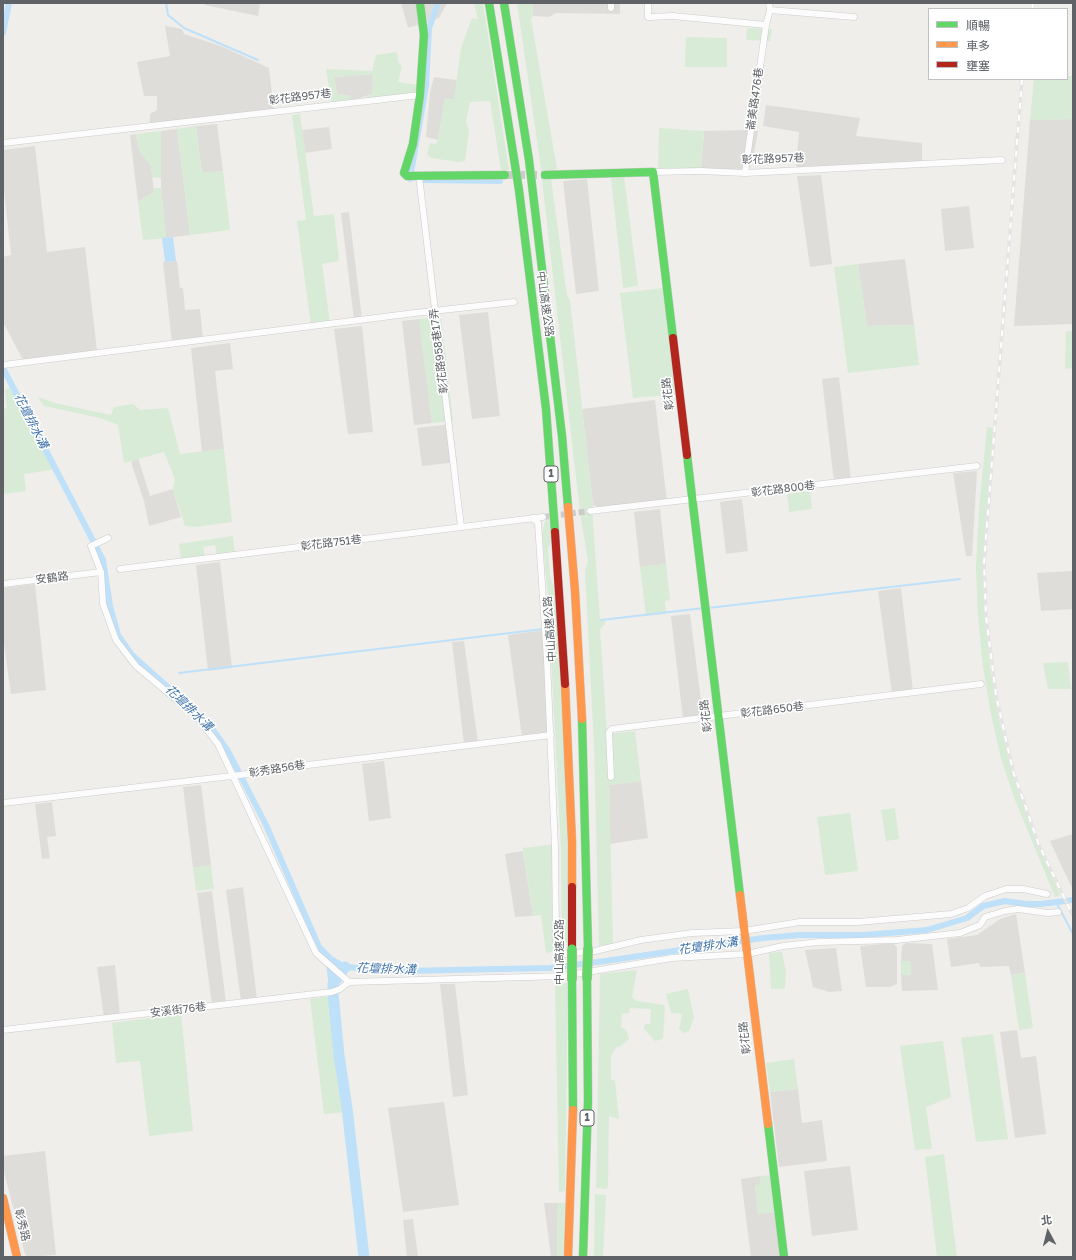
<!DOCTYPE html>
<html>
<head>
<meta charset="utf-8">
<style>
	body { margin:0 }
	#map { position:relative; width:1076px; height:1260px; overflow:hidden; background:#efeeea; font-family:"Golos Text","Noto Sans TC",sans-serif }
	canvas { display:block }
	.frame { position:absolute; inset:0; border:4px solid #5f6368; pointer-events:none }
	.legend { position:absolute; left:928px; top:8px; width:140px; height:72px; box-sizing:border-box; background:#fff; border:1px solid #bfc1c3; margin:0; padding:5px 7px; list-style:none; font-size:12px; color:#5f6368 }
	.legend li { display:flex; align-items:center; gap:8px; height:20px }
	.legend b { width:20px; border:1px solid #bfc1c3 }
	.north { position:absolute; left:1028px; top:1212px; width:40px; height:40px; -webkit-text-stroke:3px #fff; paint-order:stroke; rotate:353deg; font-size:11px; font-weight:700; line-height:16px; text-align:center; color:#5f6368 }
	.north::after { content:''; display:block; margin:auto; width:14px; height:18px; background:#5f6368; clip-path:polygon(50% 0,100% 100%,50% 72%,0 100%) }
</style>
</head>
<body>
<div id="map">
<canvas width="1076" height="1260"></canvas>
<div class="frame"></div>
<ul class="legend">
<li><b style="height:5px;background:#63d668"></b>順暢</li>
<li><b style="height:5px;background:#ff974d"></b>車多</li>
<li><b style="height:5px;background:#b3261e"></b>壅塞</li>
</ul>
<div class="north">北</div>
</div>
<script>
const g = document.querySelector('canvas').getContext('2d');
g.lineJoin = 'round';
function paint(path, color) {
  g.fillStyle = color;
  g.fill(path, 'evenodd');
}
function shape(rows) {
  const path = new Path2D();
  for (const r of rows) {
    path.moveTo(r[0], r[1]);
    for (let i = 2; i < r.length; i += 2) path.lineTo(r[i], r[i + 1]);
  }
  return path;
}
function stroke(path, color, width, dash) {
  g.strokeStyle = color;
  g.lineWidth = width;
  g.lineCap = dash ? 'butt' : 'round';
  g.setLineDash(dash || []);
  g.stroke(path);
}
function write(font, color, halo, rows, align = 'center') {
  g.font = font + ' "Golos Text","Noto Sans TC",sans-serif';
  g.lineWidth = 3;
  g.setLineDash([]);
  g.textBaseline = 'middle';
  g.strokeStyle = halo;
  g.fillStyle = color;
  for (const [text, x, y, turn = 0] of rows) {
    g.save();
    g.translate(x, y);
    g.rotate((+turn || 0) * Math.PI / 180);
    g.textAlign = isNaN(turn) ? turn : align;
    if (halo) g.strokeText(text, 0, 0);
    g.fillText(text, 0, 0);
    g.restore();
  }
}
const industrial = shape([
	[205,3,260,3,258,16,205,5],
	[401,3,447,3,439,18,408,28],
	[533,3,620,3,620,14,556,13,549,17,533,16],
	[165,26,182,29,184,34,221,46,269,68,274,111,150,126,150,114,157,110,157,96,144,96,137,62,170,56],
	[373,74,372,94,351,101,351,96,337,94,334,77],
	[434,77,457,80,454,99,445,99,438,140,426,137,430,92],
	[766,105,860,118,856,136,922,143,922,164,796,170,799,132,763,126],
	[1073,119,1073,324,1014,326,1030,120],
	[217,124,223,171,202,173,196,126],
	[329,127,332,149,305,153,302,130],
	[177,129,190,235,166,238,161,188,161,131],
	[745,130,758,131,753,159,748,170,701,169,704,131],
	[136,134,139,150,151,166,154,192,138,202,130,135],
	[35,146,47,252,85,247,97,351,23,360,3,322,3,257,11,255,3,181,3,150],
	[821,175,832,264,810,267,797,176],
	[587,179,599,291,576,294,563,181],
	[969,206,974,248,945,251,941,209],
	[349,212,362,319,354,320,341,213],
	[905,259,914,325,867,326,858,264],
	[177,261,180,288,183,288,185,310,200,309,203,340,172,343,163,262],
	[488,312,500,416,472,419,459,315],
	[419,319,432,423,414,425,402,321],
	[362,326,373,432,348,434,334,329],
	[230,343,233,369,215,371,224,449,202,452,191,348],
	[839,377,851,480,834,482,822,379],
	[655,400,667,502,602,509,593,505,582,409],
	[452,424,457,462,422,466,417,428],
	[138,458,150,496,173,489,181,517,149,526,144,501,131,462],
	[977,471,972,556,966,556,953,473],
	[742,499,748,551,726,554,720,502],
	[660,509,666,564,640,567,634,512],
	[220,562,232,668,208,671,196,565],
	[1073,571,1073,609,1041,611,1037,573],
	[35,584,46,690,11,694,3,637,3,588],
	[901,588,913,691,892,694,878,591],
	[690,614,703,717,683,719,671,616],
	[545,630,550,734,522,737,508,635],
	[464,641,478,743,464,744,452,642],
	[384,761,391,818,369,821,362,764],
	[641,781,648,838,610,844,609,785],
	[201,785,211,865,193,868,183,787],
	[52,802,56,836,47,837,50,858,42,859,35,804],
	[1073,834,1073,890,1050,841],
	[523,851,533,916,515,917,505,854],
	[243,887,257,999,241,1001,226,890],
	[212,891,226,1003,212,1005,197,893],
	[1016,914,1025,973,1011,975,1009,966,980,967,979,963,951,967,947,939,977,935,1000,919],
	[893,943,897,947,897,984,890,987,866,987,860,946],
	[906,943,932,944,938,990,902,991,901,975,911,975,911,962,901,961,902,946],
	[836,948,842,991,829,992,813,987,805,950],
	[115,965,120,1016,104,1018,97,967],
	[440,984,455,984,468,1095,453,1097],
	[1017,1030,1021,1058,1036,1056,1046,1134,1015,1138,1000,1032],
	[798,1089,802,1123,822,1120,827,1161,779,1167,770,1092],
	[444,1102,459,1205,403,1212,388,1108],
	[45,1151,56,1255,28,1257,25,1254,3,1168,3,1156],
	[850,1166,858,1230,812,1236,804,1171],
	[760,1176,761,1185,755,1185,758,1213,778,1212,783,1257,751,1257,741,1179],
	[544,1203,558,1203,557,1257,551,1257],
	[413,1219,418,1257,407,1257,403,1220]
]);
const green = shape([
	[474,3,483,3,509,170,501,170,490,101,470,102,466,122,469,131,465,161,458,162,431,158,427,154,430,143,436,144,438,140,445,99,454,99,461,48,472,18,478,19],
	[517,3,533,3,533,16,531,19,557,169,542,175],
	[747,28,772,29,770,41,746,40],
	[686,37,727,38,727,67,685,67],
	[397,52,398,62,402,66,398,82,418,85,416,94,359,100,372,94,373,74,334,77,337,94,351,96,351,101,332,104,326,69,372,71,376,55],
	[1067,76,1073,76,1073,119,1030,120,1034,79,1067,79],
	[300,114,314,216,334,214,339,261,322,264,330,323,311,326,297,221,306,220,292,115],
	[196,126,202,173,223,171,230,230,190,235,177,129],
	[659,128,704,131,701,169,658,168],
	[161,131,161,178,152,177,151,166,139,150,136,134],
	[624,176,638,286,623,288,611,178],
	[551,179,567,295,570,300,593,505,593,524,600,619,605,621,605,624,600,629,607,734,635,731,641,781,609,785,613,944,599,946,594,746,585,571,588,561,580,512,542,180],
	[154,188,161,188,166,238,143,240,138,202,154,192],
	[858,264,867,326,914,325,919,365,848,373,834,267],
	[663,288,666,290,679,394,633,398,620,293],
	[441,316,453,421,432,423,419,319],
	[1066,331,1073,331,1073,368,1065,369],
	[13,386,57,469,24,474,26,491,3,494,3,409,7,408,5,390],
	[38,397,55,403,111,415,114,407,133,404,140,410,168,408,180,454,224,449,232,522,195,527,185,526,173,489,175,479,164,452,124,463,118,425,100,418,44,406],
	[987,427,993,428,984,567,986,617,990,666,998,713,1008,757,1034,833,1060,895,1055,897,1015,800,1001,759,991,714,983,667,978,617,976,567,979,509],
	[810,491,812,509,789,512,787,494],
	[549,520,552,540,548,548,550,576,556,594,566,798,569,943,562,942,561,850,548,597,542,533,545,521],
	[233,536,235,554,217,555,215,545,203,547,205,556,181,559,179,544],
	[666,564,670,600,665,601,666,614,646,616,640,567],
	[1068,662,1071,689,1048,689,1043,663],
	[895,808,899,839,886,841,881,810],
	[850,813,858,871,825,875,817,817],
	[557,844,560,931,557,951,546,953,541,915,533,916,523,848],
	[211,865,214,889,196,891,193,868],
	[782,952,786,972,785,989,771,989,769,953],
	[901,961,911,962,911,975,901,975],
	[637,970,632,997,637,1001,664,1005,665,1007,663,1039,655,1041,644,1029,645,1024,650,1024,651,1009,630,1008,629,1013,622,1014,621,1027,626,1030,629,1039,621,1046,616,1047,611,1056,611,1079,615,1081,619,1119,609,1116,608,1185,607,1189,596,1188,600,974],
	[1025,973,1033,1028,1019,1030,1011,975],
	[568,983,565,1191,559,1192,555,985],
	[688,989,694,1018,689,1031,685,1033,679,1030,682,1014,671,1013,666,994],
	[332,996,346,1112,324,1114,310,999],
	[181,1014,193,1131,149,1136,140,1061,116,1063,112,1023],
	[993,1034,1008,1139,976,1142,961,1038],
	[943,1041,951,1097,926,1107,932,1149,915,1150,900,1046],
	[794,1059,798,1089,770,1092,766,1063],
	[944,1154,957,1257,937,1257,925,1157],
	[772,1175,778,1212,758,1214,755,1185,761,1184,760,1176],
	[595,1194,605,1195,606,1197,603,1257,594,1257],
	[558,1203,565,1203,563,1257,557,1257]
]);
const water = shape([
	[173,237,176,261,165,262,162,238],
	[320,944,331,959,345,967,333,984,333,993,330,993,324,951]
]);
const stream = shape([
	[166,3,168,15,184,28,258,60],
	[708,608,960,579],
	[601,620,704,608],
	[179,673,543,629],
	[1056,902,1073,934]
]);
const canal = shape([
	[3,33,9,3],
	[410,179,426,86,429,28,438,3],
	[423,180,500,181],
	[3,368,103,560,110,606,118,635,132,655,209,724,228,751,266,825,319,947,331,959,345,967,403,971,550,968,605,961,763,938,800,935,863,935,927,930,967,918,983,906,1005,901,1026,904,1041,904,1073,900]
]);
const river = shape([
	[345,967,333,984,333,993,339,1055,347,1108,364,1257]
]);
const streetTunnel = shape([
	[543,517,590,511]
]);
const secondaryTunnel = shape([
	[505,175,545,175]
]);
const street = shape([
	[611,3,611,8],
	[648,3,648,17,673,16,766,25],
	[770,10,854,17],
	[3,143,420,95],
	[653,172,701,171,745,173,1002,160],
	[745,173,766,25,770,10,769,3],
	[419,176,461,527],
	[3,365,415,313,514,302],
	[590,511,977,466],
	[532,518,538,523,547,660,555,847,556,941,561,954],
	[108,538,91,546,101,572,103,604,116,640,136,666,196,716,218,744,316,953,349,982,563,976,672,958,747,954,783,946,819,942,897,940,960,933,980,925,985,917,1005,911,1018,909,1048,913,1058,912],
	[120,569,543,517],
	[3,584,101,572],
	[611,777,609,732,612,729,981,684],
	[3,803,240,775,300,766,551,735],
	[563,954,595,951,641,940,692,933,744,931,800,922,858,922,951,914,968,908,985,896,1006,889,1023,889,1047,894],
	[3,1030,332,992,340,989,349,982]
]);
const fast = shape([
	[420,3,424,35,420,95,413,144,404,173,407,176,505,175],
	[489,3,519,190,546,409,555,532],
	[504,3,529,160,562,436,568,507],
	[545,175,653,172,673,338],
	[687,455,740,895],
	[582,719,588,948],
	[572,980,573,1110],
	[768,1124,784,1257],
	[583,1257,588,1101,587,979]
]);
const slow = shape([
	[568,507,575,591,582,719],
	[565,684,572,842,572,887],
	[740,895,768,1124],
	[3,1198,17,1257],
	[568,1257,573,1110]
]);
const jam = shape([
	[673,338,687,455],
	[555,532,565,684],
	[572,887,572,949]
]);
const rail = shape([
	[1032,9,1033,3],
	[1022,79,984,563,986,616,996,695,1013,771,1039,845,1073,916]
]);
const fastBridge = shape([
	[572,949,572,980],
	[587,979,588,948]
]);
const shields = [
	[551,474,14],
	[587,1118,14]
];
const shieldNames = [
	["1",551,474],
	["1",587,1118]
];
const streetNames = [
	["彰花路957巷",300,97,-7],
	["崙美路476巷",755,99,-82],
	["彰花路957巷",773,159,-2],
	["中山高速公路",545,304,82],
	["彰花路958巷17弄",439,351,-97],
	["彰花路",668,394,-97],
	["彰花路800巷",783,489,-7],
	["彰花路751巷",331,543,-7],
	["安鶴路",52,578,-7],
	["中山高速公路",550,629,-94],
	["彰花路650巷",772,710,-7],
	["彰花路",706,716,-97],
	["彰秀路56巷",277,769,-9],
	["中山高速公路",560,952,-90],
	["安溪街76巷",178,1010,-7],
	["彰花路",745,1038,-97],
	["彰秀路",22,1225,76]
];
const waterNames = [
	["花壇排水溝",31,421,63],
	["花壇排水溝",189,708,44],
	["花壇排水溝",708,946,-8],
	["花壇排水溝",386,969,2]
];
paint(industrial, '#dfddda');
paint(green, '#d8ebd6');
paint(water, '#bfe0f9');
stroke(stream, '#bfe0f9', 2);
stroke(canal, '#bfe0f9', 6);
stroke(river, '#bfe0f9', 11);
stroke(streetTunnel, '#cbcbca', 6, [6, 3]);
stroke(secondaryTunnel, '#cbcbca', 8, [8, 4]);
stroke(street, '#cbcccc', 7);
stroke(fast, '#cacacb', 9);
stroke(slow, '#cacacb', 9);
stroke(jam, '#cacacb', 9);
stroke(street, '#fdfcfc', 6);
stroke(fast, '#63d668', 8);
stroke(slow, '#ff974d', 8);
stroke(jam, '#b3261e', 8);
stroke(rail, '#e4e4e4', 3.5);
stroke(rail, '#fff', 2, [6]);
stroke(fastBridge, '#c8b996', 10, []);
stroke(fastBridge, '#63d668', 9);
for (const [x, y, w] of shields) {
  const box = new Path2D();
  box.roundRect(x - w / 2, y - 8, w, 16, 3);
  g.fillStyle = '#fff';
  g.fill(box);
  stroke(box, '#5f6368', 1);
}
write('bold 10px', '#5f6368', null, shieldNames);
write('11px', '#5f6368', '#fff', streetNames);
write('italic 12px', '#4174aa', '#fff', waterNames);
</script>
</body>
</html>
